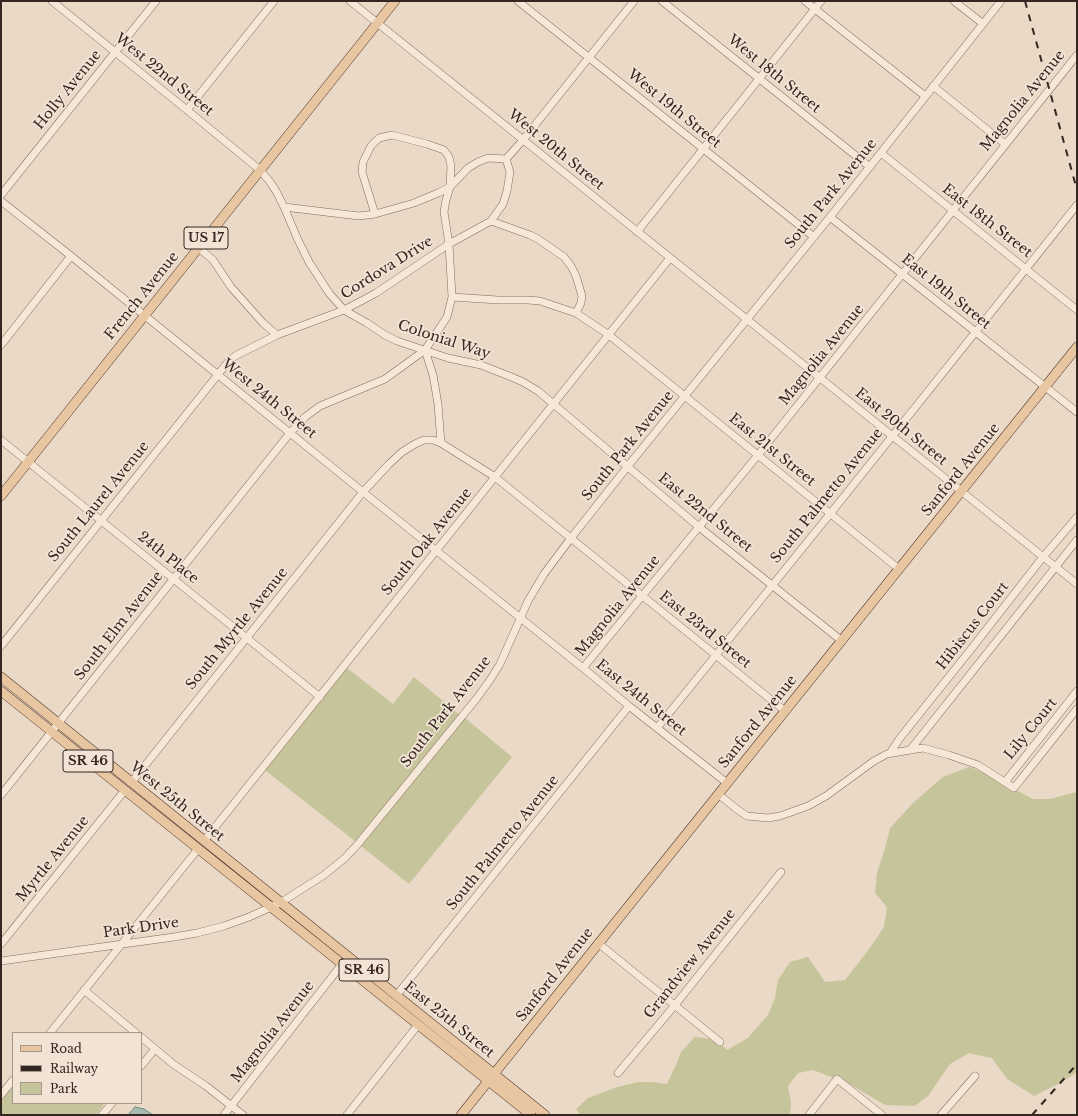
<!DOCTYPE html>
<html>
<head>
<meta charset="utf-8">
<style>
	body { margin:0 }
	#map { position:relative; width:1078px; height:1116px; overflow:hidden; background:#e9d9c6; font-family:"Libre Baskerville",serif }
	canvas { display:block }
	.frame { position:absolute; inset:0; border:2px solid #342620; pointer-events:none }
	.legend { position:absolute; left:12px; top:1032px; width:130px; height:72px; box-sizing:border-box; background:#f1e4d5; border:1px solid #a5988d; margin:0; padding:5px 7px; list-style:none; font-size:12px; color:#342620 }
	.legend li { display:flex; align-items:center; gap:8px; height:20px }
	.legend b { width:20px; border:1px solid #a5988d }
</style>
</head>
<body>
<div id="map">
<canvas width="1078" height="1116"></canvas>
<div class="frame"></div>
<ul class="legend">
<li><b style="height:5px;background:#e8c6a2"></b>Road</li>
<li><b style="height:5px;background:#342620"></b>Railway</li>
<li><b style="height:11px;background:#c6c49b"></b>Park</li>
</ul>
</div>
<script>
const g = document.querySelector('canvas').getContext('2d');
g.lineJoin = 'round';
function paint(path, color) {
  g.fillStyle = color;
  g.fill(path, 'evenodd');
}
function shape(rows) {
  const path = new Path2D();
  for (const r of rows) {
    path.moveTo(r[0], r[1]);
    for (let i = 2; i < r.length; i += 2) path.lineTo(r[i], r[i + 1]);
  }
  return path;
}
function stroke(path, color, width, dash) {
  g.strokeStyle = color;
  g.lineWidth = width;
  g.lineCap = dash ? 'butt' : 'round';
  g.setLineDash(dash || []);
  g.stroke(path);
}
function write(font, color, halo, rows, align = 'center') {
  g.font = font + ' "Libre Baskerville",serif';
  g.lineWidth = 3.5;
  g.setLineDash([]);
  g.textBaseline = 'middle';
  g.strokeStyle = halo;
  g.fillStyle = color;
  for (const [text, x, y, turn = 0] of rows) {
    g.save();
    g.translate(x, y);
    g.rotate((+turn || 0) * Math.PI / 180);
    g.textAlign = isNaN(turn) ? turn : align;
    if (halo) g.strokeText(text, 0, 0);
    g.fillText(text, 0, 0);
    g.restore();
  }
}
const green = shape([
	[347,668,393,704,414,677,460,715,356,842,265,770],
	[465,718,512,757,409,884,361,846],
	[969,767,983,772,1014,793,1016,790,1033,799,1050,799,1077,792,1077,1072,1062,1082,1034,1096,1007,1079,992,1058,969,1053,950,1064,928,1096,915,1106,885,1105,848,1083,837,1074,834,1078,813,1070,798,1073,788,1086,791,1103,790,1115,581,1115,576,1109,588,1098,614,1088,638,1082,652,1082,667,1084,676,1065,681,1052,695,1037,711,1039,720,1046,722,1045,727,1050,748,1038,768,1015,775,998,778,980,790,962,808,957,825,982,845,980,870,948,884,927,887,907,875,893,877,873,886,845,890,828,914,802,943,777],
	[13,1085,13,1103,105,1103,96,1115,1,1115,1,1100]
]);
const water = shape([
	[135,1107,144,1109,153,1115,128,1115,135,1107]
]);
const minor = shape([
	[52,1,187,110,260,170,270,182,276,191,284,207,298,240,309,262,329,293,344,310,367,323,385,335,397,341,448,358,481,365,509,376,523,382,538,391,699,527,842,641],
	[350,1,1077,584],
	[518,1,814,237],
	[662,1,870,167],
	[805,1,925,96],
	[954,1,982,23],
	[933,86,1005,144],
	[187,110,274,1],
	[881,153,1077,310],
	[1,195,156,1],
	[1,201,71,256,363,492,583,668,629,706,727,783],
	[284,207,359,216,375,214,414,203,438,193,450,187,451,166,449,157,444,150,427,144,392,135,379,138,371,146,363,162,362,172,375,214],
	[830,217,1077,412],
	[491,221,530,235,538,239,564,257,571,266,576,276,582,296,581,303,576,313],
	[637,232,821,1],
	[199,248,213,260,231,287,263,323,277,335],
	[452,297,498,300,528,300,540,301,576,313,609,335,899,569],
	[1,345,71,256],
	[425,350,433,375,438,404,441,443],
	[1,440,320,697],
	[1,646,228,362,235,356,277,335,344,310,365,299,376,293,449,244,491,221,503,204,507,191,510,172,506,159],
	[583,668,758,455,1077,55],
	[657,728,830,514,1077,205],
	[910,750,1077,540],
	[890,753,900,738,972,648,1043,557,1077,517],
	[1005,782,1077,691],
	[131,783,363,492,388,465,402,452,415,444,424,440,433,440,441,443,495,477,785,711],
	[718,794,738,810,747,816,768,818,780,816,808,806,826,796,874,761,887,754,910,750,923,748,949,755,978,765,1014,788,1077,709],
	[1,795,290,433,305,417,320,406,385,379,425,350,447,317,452,297,449,244,444,212,446,200,450,187,468,168,478,162,488,158,506,159,523,140,634,1],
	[204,841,670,258],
	[598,943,720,1042],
	[1,944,125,790],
	[1,961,123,944,174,937,197,933,224,926,249,917,280,903,324,875,345,858,358,844,477,698,490,680,500,664,528,601,544,574,571,538,628,466,830,217,1001,1],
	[84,990,136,1033],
	[396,996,629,706],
	[50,1033,198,849],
	[141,1037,173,1064,206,1086,243,1115],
	[141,1066,155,1049],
	[618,1073,675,1005,781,872],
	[1,1095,13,1080],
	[102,1115,112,1103],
	[224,1115,342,964],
	[347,1115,418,1025],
	[809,1115,837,1079,882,1115],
	[941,1115,975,1076]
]);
const major = shape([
	[1,496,395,1],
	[1,677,545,1115],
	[1,691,531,1115],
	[461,1115,1077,347]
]);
const rail = shape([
	[1025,1,1077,190],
	[1032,1115,1077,1064]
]);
const shields = [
	[206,238,44],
	[88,761,50],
	[364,970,50]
];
const shieldNames = [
	["US 17",206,238],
	["SR 46",88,761],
	["SR 46",364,970]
];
const streetNames = [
	["West 18th Street",774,74,39],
	["West 22nd Street",164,75,39],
	["Holly Avenue",68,90,-51],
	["Magnolia Avenue",1023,101,-51],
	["West 19th Street",674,109,39],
	["West 20th Street",556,150,39],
	["South Park Avenue",831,194,-51],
	["East 18th Street",987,221,38],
	["Cordova Drive",387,268,-32],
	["East 19th Street",946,292,39],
	["French Avenue",142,296,-51],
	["Colonial Way",444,340,18],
	["Magnolia Avenue",822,355,-51],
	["West 24th Street",269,399,39],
	["East 20th Street",901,427,39],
	["South Park Avenue",628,446,-51],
	["East 21st Street",772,450,39],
	["Sanford Avenue",961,470,-51],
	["South Palmetto Avenue",827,496,-51],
	["South Laurel Avenue",99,502,-51],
	["East 22nd Street",705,513,39],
	["South Oak Avenue",427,542,-51],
	["24th Place",168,558,39],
	["Magnolia Avenue",618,606,-51],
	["South Elm Avenue",119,626,-52],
	["Hibiscus Court",973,626,-52],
	["South Myrtle Avenue",237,629,-51],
	["East 23rd Street",705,630,39],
	["East 24th Street",641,698,39],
	["South Park Avenue",446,712,-52],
	["Sanford Avenue",758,722,-51],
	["Lily Court",1031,729,-51],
	["West 25th Street",177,802,39],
	["South Palmetto Avenue",503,843,-51],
	["Myrtle Avenue",53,859,-51],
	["Park Drive",141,928,-8],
	["Grandview Avenue",690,964,-51],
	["Sanford Avenue",555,975,-52],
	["East 25th Street",449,1020,39],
	["Magnolia Avenue",273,1032,-52]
];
paint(green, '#c6c49b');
paint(water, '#a7bdb3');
stroke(water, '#6f8a7f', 1);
stroke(minor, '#836b5e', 8);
stroke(major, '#513b31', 10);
stroke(minor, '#f5e8d8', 7);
stroke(major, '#e8c6a2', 9);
stroke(rail, '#342620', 2, [7, 7]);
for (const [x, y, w] of shields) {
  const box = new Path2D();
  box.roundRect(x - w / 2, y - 11, w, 22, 3);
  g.fillStyle = '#f1e4d5';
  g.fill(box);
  stroke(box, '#342620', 1);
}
write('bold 13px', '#342620', null, shieldNames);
write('14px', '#342620', '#f1e4d5', streetNames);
</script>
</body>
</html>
